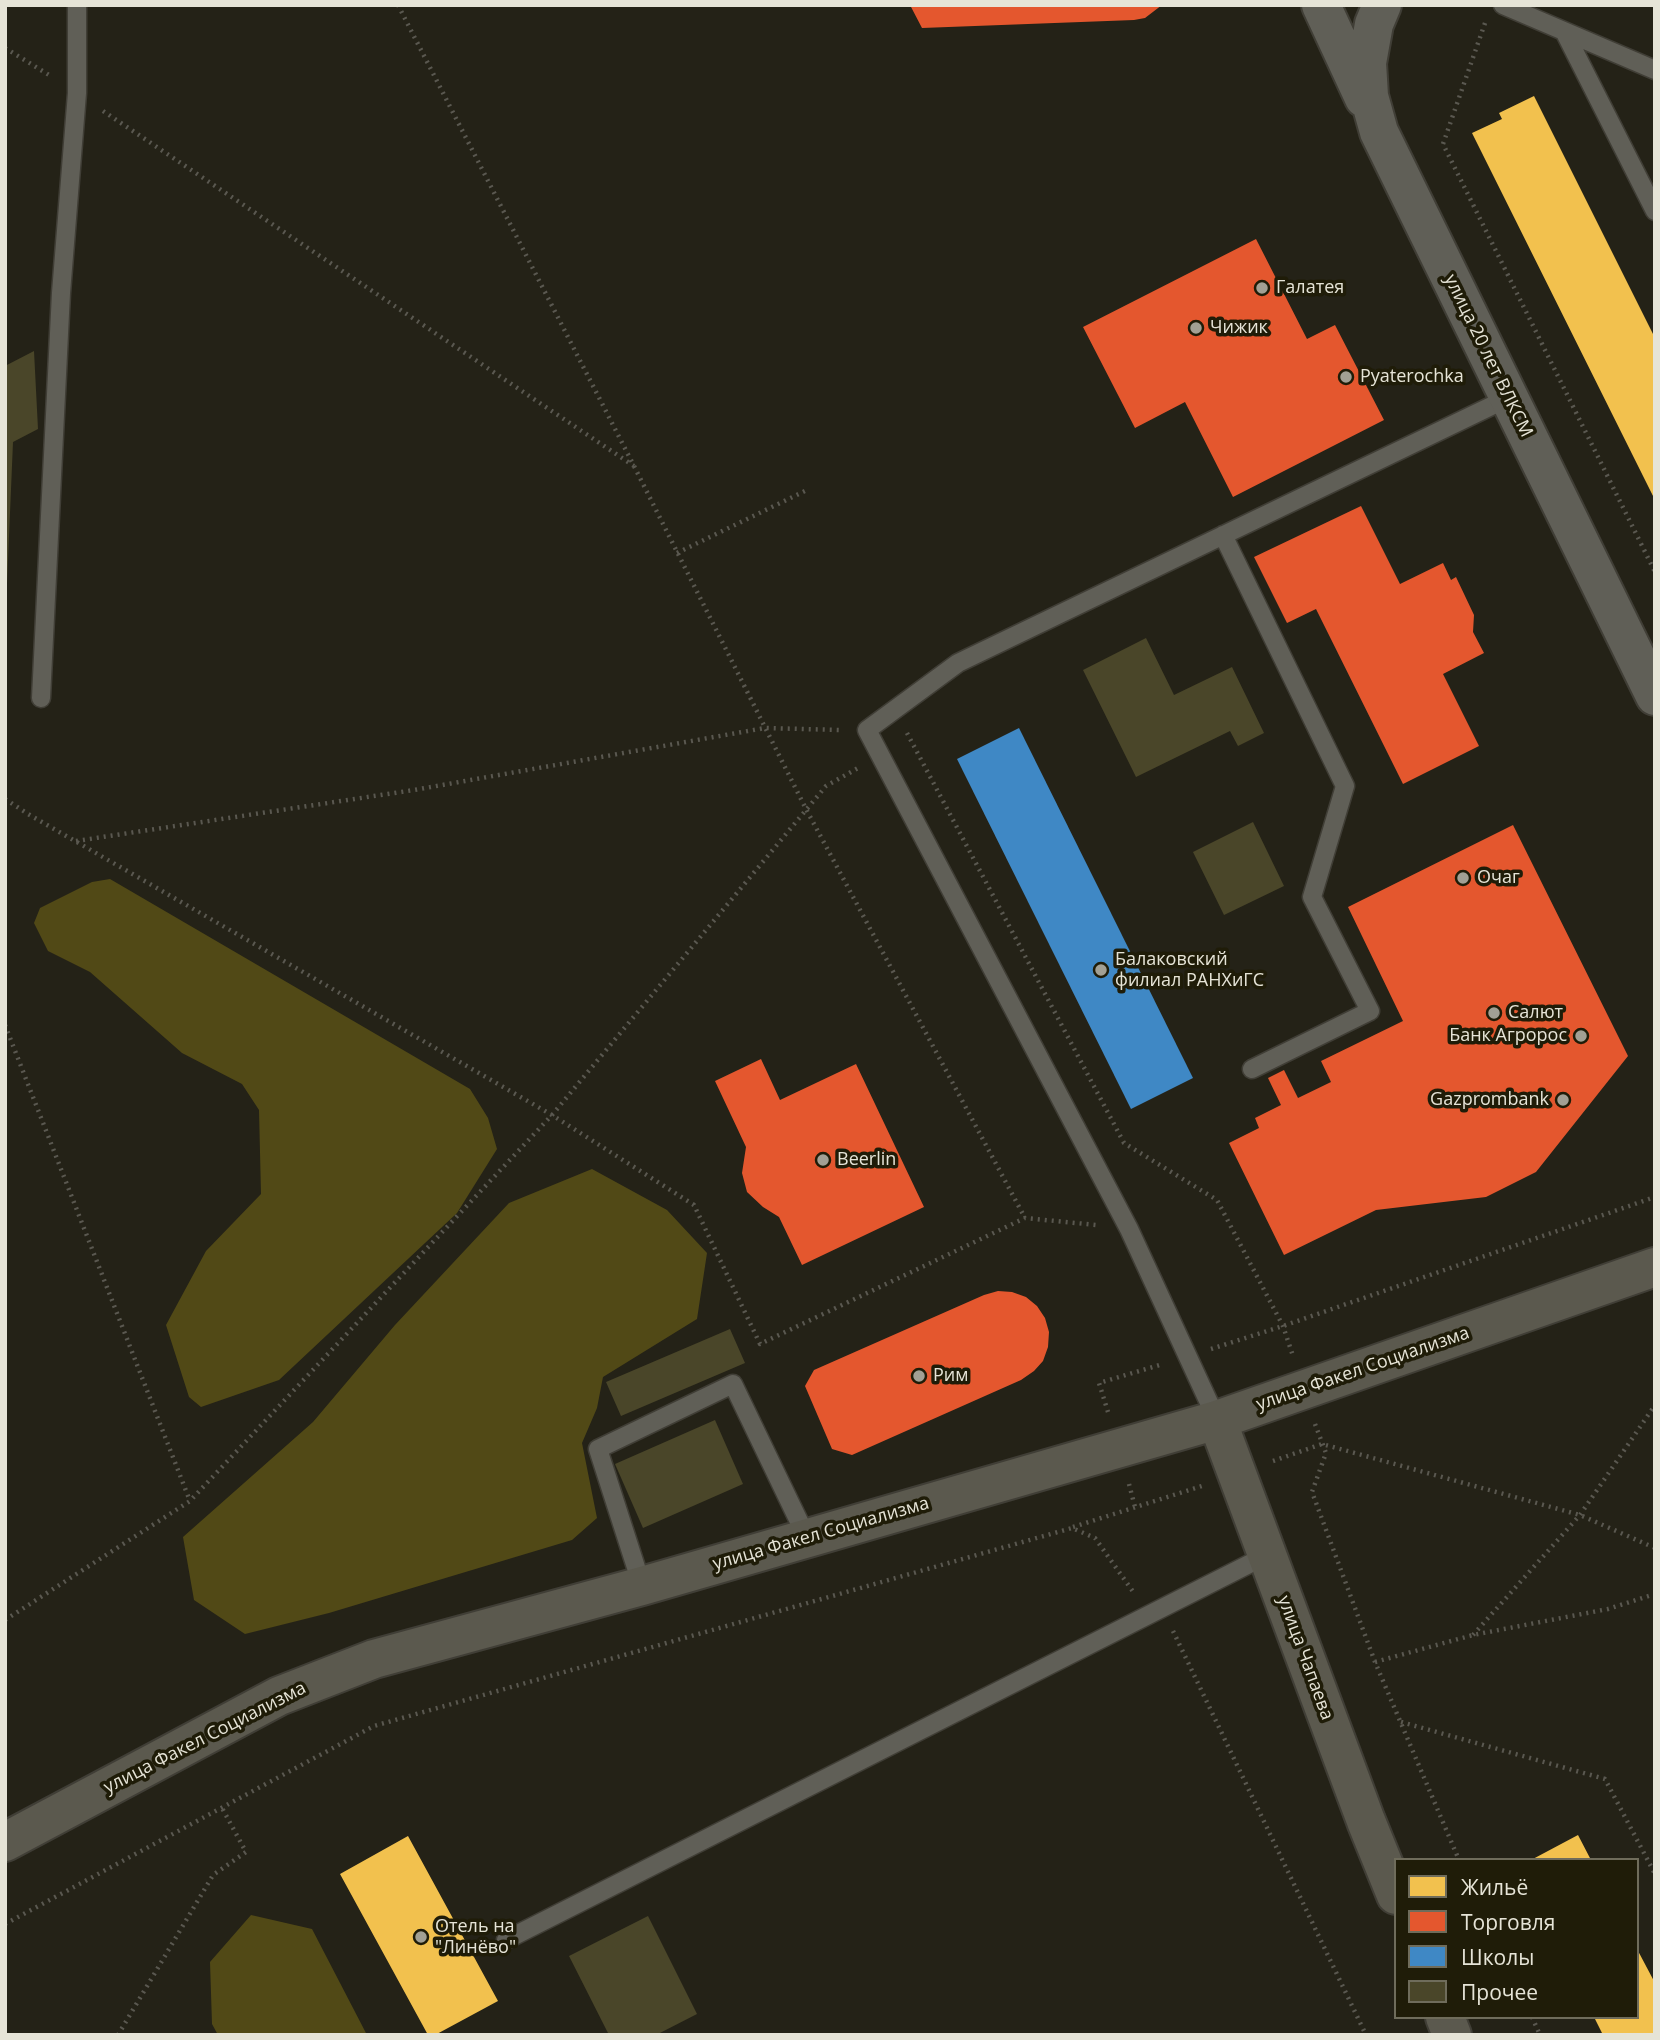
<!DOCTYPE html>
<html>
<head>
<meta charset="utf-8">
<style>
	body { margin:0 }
	#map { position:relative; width:1660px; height:2040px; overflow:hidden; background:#242217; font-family:"Open Sans",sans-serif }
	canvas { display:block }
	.frame { position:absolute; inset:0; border:7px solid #e6e4d7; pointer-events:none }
	.legend { position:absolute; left:1394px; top:1858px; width:245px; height:161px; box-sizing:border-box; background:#1f1c08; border:2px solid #6f6c5b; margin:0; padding:9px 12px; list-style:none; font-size:21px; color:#e6e4d7 }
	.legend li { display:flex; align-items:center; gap:14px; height:35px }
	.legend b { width:35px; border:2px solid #6f6c5b }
</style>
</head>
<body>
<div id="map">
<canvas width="1660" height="2040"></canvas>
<div class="frame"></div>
<ul class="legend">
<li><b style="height:19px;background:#f2c14e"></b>Жильё</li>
<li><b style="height:19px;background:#e4572e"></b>Торговля</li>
<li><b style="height:19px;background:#3f88c5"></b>Школы</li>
<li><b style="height:19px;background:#4a4629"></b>Прочее</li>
</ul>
</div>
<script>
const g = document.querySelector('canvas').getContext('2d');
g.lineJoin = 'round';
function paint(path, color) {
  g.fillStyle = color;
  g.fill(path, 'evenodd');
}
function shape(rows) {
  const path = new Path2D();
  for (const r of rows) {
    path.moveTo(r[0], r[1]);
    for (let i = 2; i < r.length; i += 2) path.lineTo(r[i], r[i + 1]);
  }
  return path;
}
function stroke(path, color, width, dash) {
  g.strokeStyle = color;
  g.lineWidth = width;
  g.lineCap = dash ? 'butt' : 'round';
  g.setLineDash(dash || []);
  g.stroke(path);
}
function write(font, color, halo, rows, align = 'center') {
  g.font = font + ' "Open Sans",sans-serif';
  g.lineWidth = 7;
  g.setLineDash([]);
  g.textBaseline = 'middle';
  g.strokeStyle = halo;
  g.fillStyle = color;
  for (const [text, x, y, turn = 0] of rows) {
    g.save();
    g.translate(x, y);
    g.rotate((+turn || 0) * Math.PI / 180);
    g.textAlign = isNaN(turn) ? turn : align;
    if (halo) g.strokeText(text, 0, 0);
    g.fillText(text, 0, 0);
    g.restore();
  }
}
const green = shape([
	[110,879,470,1089,488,1118,497,1149,457,1213,279,1380,201,1407,189,1397,166,1325,206,1251,261,1194,259,1110,242,1084,182,1053,90,972,48,951,34,923,40,908,92,882],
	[592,1169,667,1210,707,1253,697,1319,603,1377,597,1408,582,1443,597,1518,572,1540,329,1613,245,1634,194,1600,183,1537,313,1422,395,1325,509,1203],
	[251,1915,312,1929,367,2035,218,2035,212,2024,210,1962]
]);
const homes = shape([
	[1534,96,1655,338,1655,500,1472,133,1502,119,1499,113],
	[1578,1835,1591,1860,1531,1860],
	[408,1836,498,2001,435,2035,428,2035,340,1874],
	[1637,1949,1655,1983,1655,2035,1603,2035,1594,2017,1637,2017]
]);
const shops = shape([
	[910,5,1162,5,1145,18,1134,20,922,28],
	[1256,239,1307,339,1335,325,1384,420,1233,497,1185,402,1135,428,1083,327],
	[1361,506,1400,584,1443,563,1451,580,1456,577,1474,615,1473,632,1484,653,1443,674,1479,746,1403,784,1316,609,1287,623,1254,557],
	[1513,825,1628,1056,1536,1172,1486,1197,1376,1210,1284,1255,1229,1143,1259,1128,1255,1118,1281,1105,1268,1078,1284,1070,1298,1098,1331,1082,1321,1061,1403,1021,1348,907],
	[761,1059,780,1100,856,1064,924,1207,802,1265,779,1217,763,1207,747,1192,742,1173,746,1147,715,1081],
	[998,1291,1012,1292,1026,1297,1037,1306,1045,1318,1049,1332,1048,1347,1043,1361,1034,1371,1021,1380,852,1455,832,1449,805,1386,814,1370,984,1295]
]);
const schools = shape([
	[1019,728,1193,1078,1131,1109,957,759]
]);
const building = shape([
	[34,351,38,429,13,442,7,584,5,584,5,366],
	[1146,638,1174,695,1232,667,1264,733,1238,746,1230,731,1136,777,1083,670],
	[1253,822,1284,886,1224,915,1193,852],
	[730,1329,745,1363,621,1416,606,1382],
	[715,1420,743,1484,643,1528,615,1464],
	[648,1916,697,2014,656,2035,609,2035,569,1956]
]);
const path = shape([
	[398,5,634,466,806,809,1025,1218],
	[1485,23,1443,144,1655,572],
	[5,48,49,75],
	[103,111,634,466],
	[677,553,807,490],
	[907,733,1124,1143,1217,1200,1283,1326,1293,1356],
	[5,799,28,814,552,1115,694,1205,760,1344,1025,1218,1096,1225],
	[76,841,414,790,765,728,841,730],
	[5,1025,190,1501],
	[1211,1349,1283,1326,1655,1197],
	[1108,1412,1099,1383,1163,1364],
	[1315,1424,1326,1453,1312,1492,1375,1662,1459,1860],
	[1273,1461,1322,1444,1580,1515,1655,1548],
	[1129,1484,1135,1507],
	[1073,1527,1202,1486],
	[5,1620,190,1501,552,1115,826,786,858,768],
	[1173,1631,1366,2035],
	[1473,1635,1580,1515,1655,1405],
	[1375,1662,1473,1635,1608,1609,1655,1594],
	[1401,1722,1605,1779,1655,1874],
	[5,1924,374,1726,1072,1528,1095,1538,1134,1593],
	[1532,2017,1540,2035],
	[118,2035,213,1875,246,1852,222,1808]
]);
const service = shape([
	[1503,5,1655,70],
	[1564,31,1655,211],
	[1223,535,1345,786,1312,897,1370,1011,1252,1069],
	[41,698,61,293,77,93,77,5],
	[1217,1420,1129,1229,867,730,958,663,1508,398],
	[642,1586,598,1449,733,1384,807,1538],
	[506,1940,1267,1555]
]);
const tertiary = shape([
	[1321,5,1364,98],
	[1382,5,1374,24,1367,63,1369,96,1379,132,1655,696]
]);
const secondary = shape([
	[1217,1420,1366,1821,1396,1895],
	[5,1842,279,1696,374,1659,642,1586,1217,1420,1655,1267],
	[1445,2017,1452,2035]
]);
const markers = [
	[1262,288,7,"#a2a094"],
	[1196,328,7,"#a2a094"],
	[1346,377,7,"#a2a094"],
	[1463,878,7,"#a2a094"],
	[1101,970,7,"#a2a094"],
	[1494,1013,7,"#a2a094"],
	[1581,1036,7,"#a2a094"],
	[1563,1100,7,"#a2a094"],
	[823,1160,7,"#a2a094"],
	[919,1376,7,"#a2a094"],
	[421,1937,7,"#a2a094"]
];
const poiNames = [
	["Галатея",1276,288],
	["Чижик",1210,328],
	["Pyaterochka",1360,377],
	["Очаг",1477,878],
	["Балаковский",1115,960],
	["филиал РАНХиГС",1115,981],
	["Салют",1508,1013],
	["Банк Агророс",1567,1036,"right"],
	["Gazprombank",1549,1100,"right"],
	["Beerlin",837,1160],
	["Рим",933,1376],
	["Отель на",435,1927],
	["\"Линёво\"",435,1948]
];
const streetNames = [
	["улица 20 лет ВЛКСМ",1488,356,64],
	["улица Факел Социализма",1363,1369,-19],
	["улица Факел Социализма",821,1534,-16],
	["улица Чапаева",1305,1658,70],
	["улица Факел Социализма",205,1738,-27]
];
paint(green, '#514916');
paint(homes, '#f2c14e');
paint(shops, '#e4572e');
paint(schools, '#3f88c5');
paint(building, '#4a4629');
stroke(service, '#403e36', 21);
stroke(tertiary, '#403e36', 42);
stroke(secondary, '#403e36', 42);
stroke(path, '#5a5850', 4.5, [2, 5]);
stroke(service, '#605f57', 18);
stroke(tertiary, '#605f57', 38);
stroke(secondary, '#5b594e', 38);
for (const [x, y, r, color] of markers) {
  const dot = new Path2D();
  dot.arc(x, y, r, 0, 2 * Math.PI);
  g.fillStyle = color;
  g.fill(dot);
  stroke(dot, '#1f1c08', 2.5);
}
write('18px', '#e6e4d7', '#1f1c08', poiNames, 'left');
write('18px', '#e6e4d7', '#1f1c08', streetNames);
</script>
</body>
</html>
